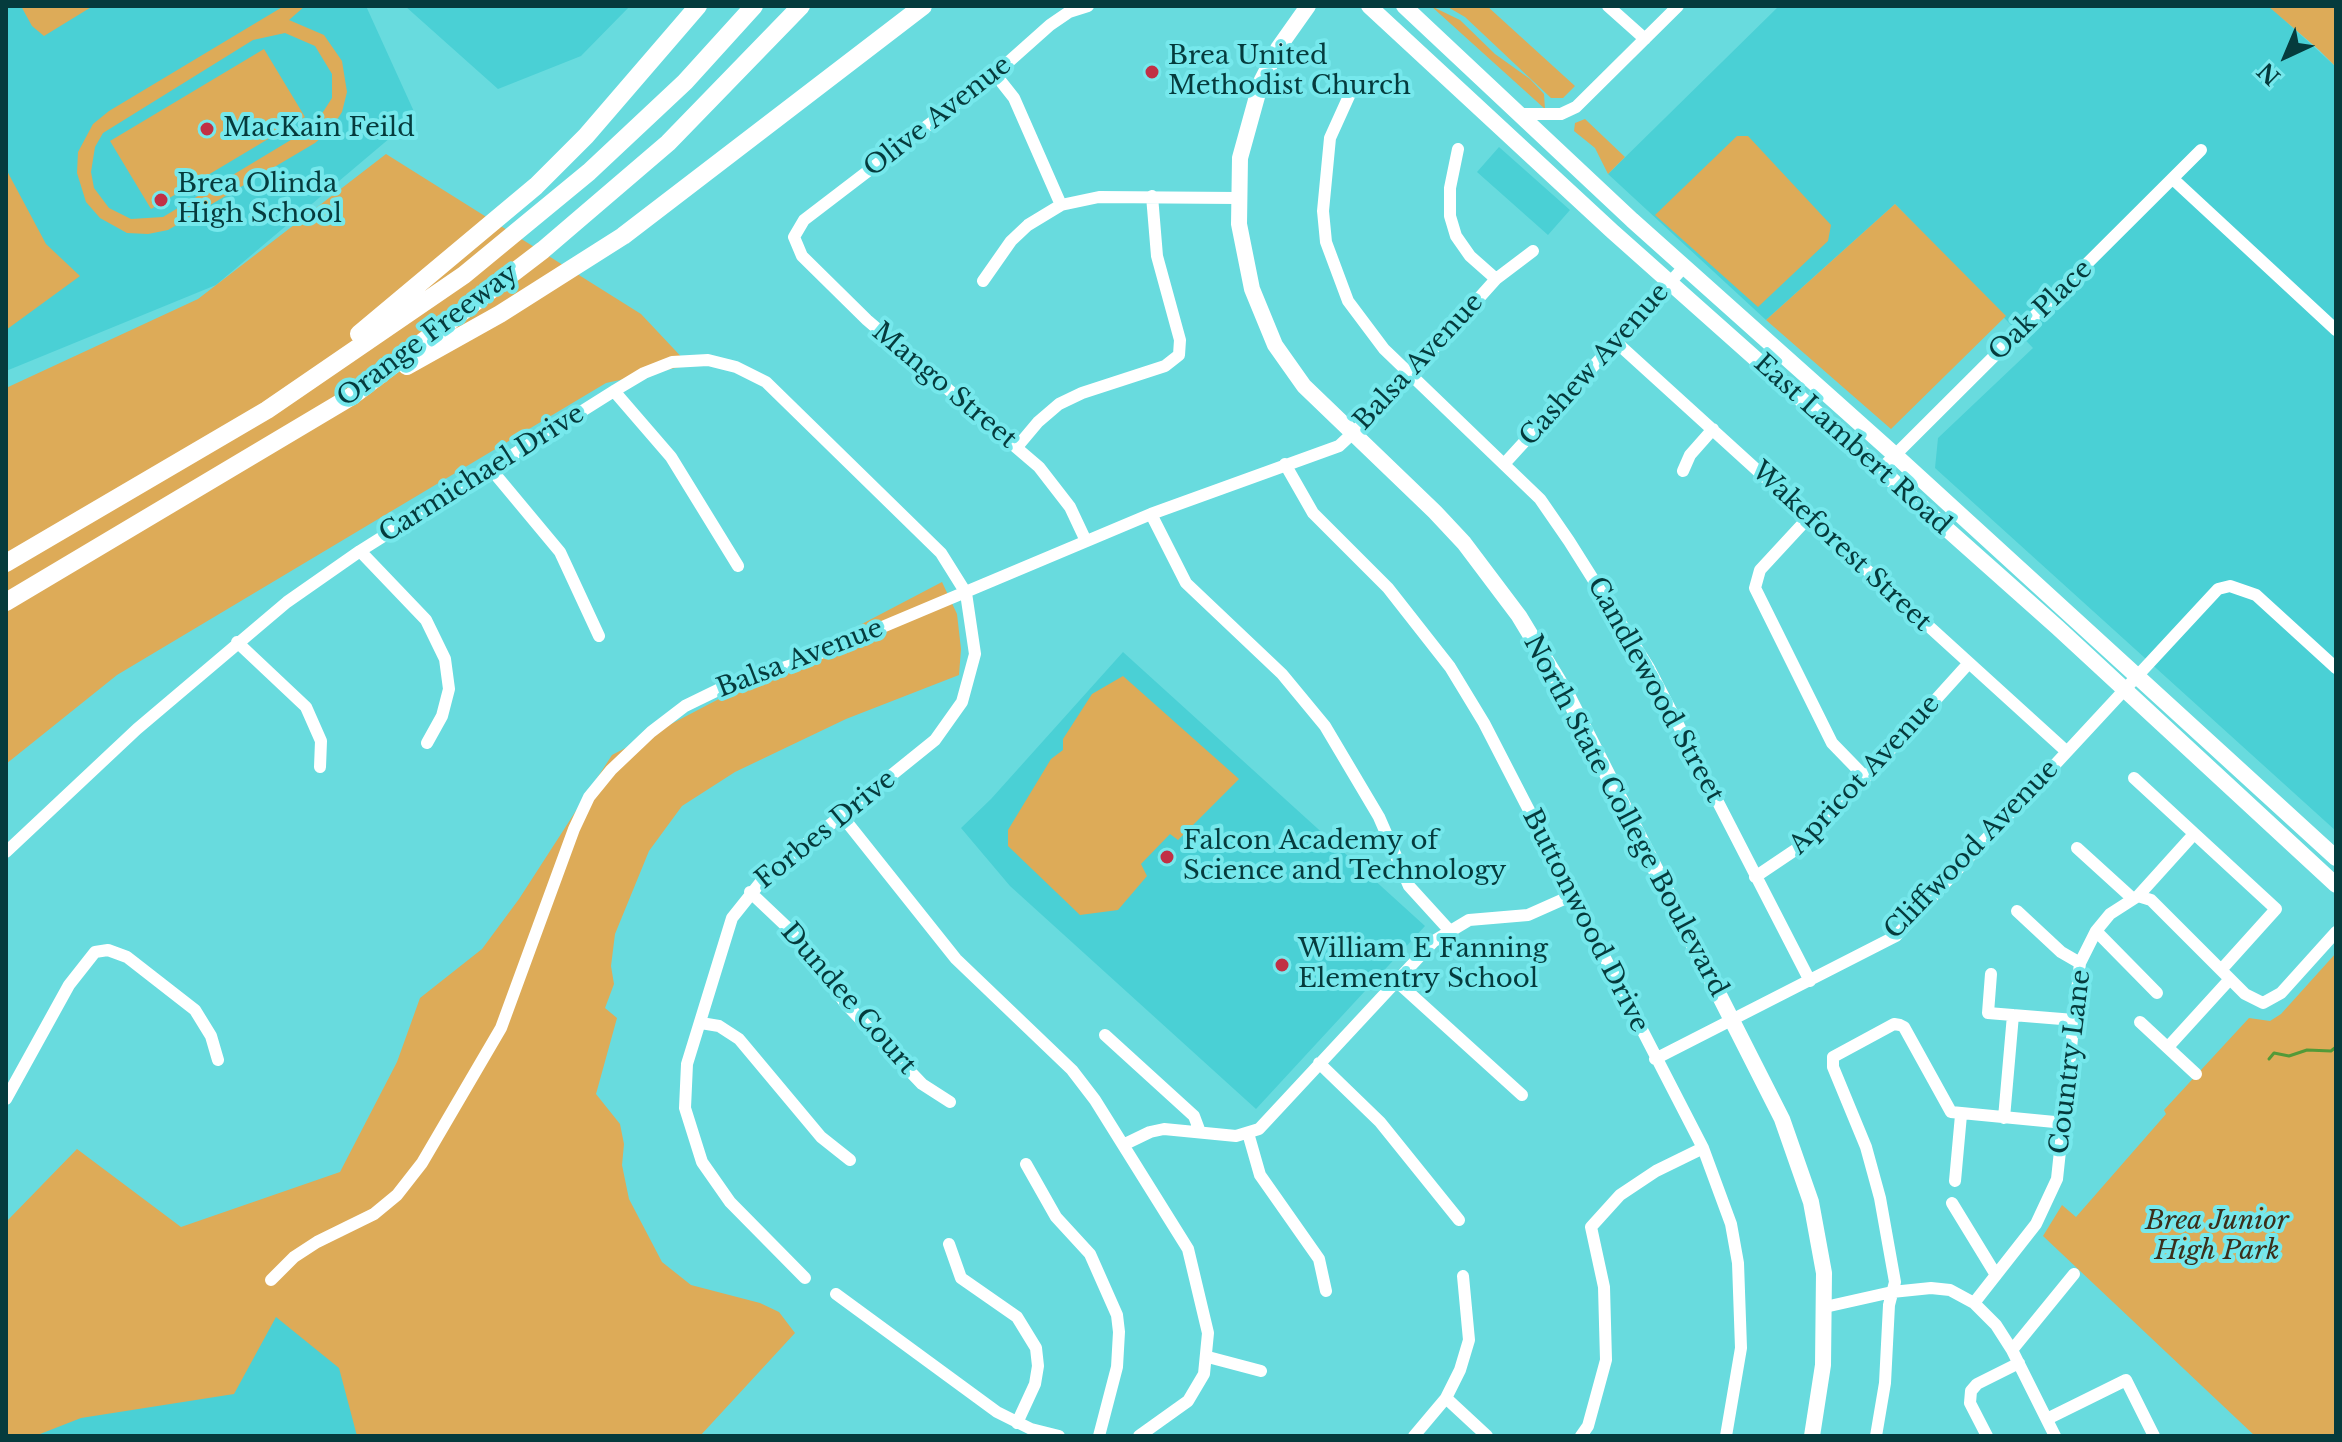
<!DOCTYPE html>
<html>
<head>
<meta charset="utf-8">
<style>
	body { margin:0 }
	#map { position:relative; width:2342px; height:1442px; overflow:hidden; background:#68dbde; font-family:"Libre Baskerville",serif }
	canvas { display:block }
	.frame { position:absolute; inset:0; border:8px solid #053b3d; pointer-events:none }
	.north { position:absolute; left:2246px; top:16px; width:80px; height:80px; -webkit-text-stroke:6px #76e8ec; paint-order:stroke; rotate:224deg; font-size:22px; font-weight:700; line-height:32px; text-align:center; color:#053b3d }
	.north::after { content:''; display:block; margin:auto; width:28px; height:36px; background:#053b3d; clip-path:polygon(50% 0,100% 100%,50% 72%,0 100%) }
</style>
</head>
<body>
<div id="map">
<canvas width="2342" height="1442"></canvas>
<div class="frame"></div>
<div class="north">N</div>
</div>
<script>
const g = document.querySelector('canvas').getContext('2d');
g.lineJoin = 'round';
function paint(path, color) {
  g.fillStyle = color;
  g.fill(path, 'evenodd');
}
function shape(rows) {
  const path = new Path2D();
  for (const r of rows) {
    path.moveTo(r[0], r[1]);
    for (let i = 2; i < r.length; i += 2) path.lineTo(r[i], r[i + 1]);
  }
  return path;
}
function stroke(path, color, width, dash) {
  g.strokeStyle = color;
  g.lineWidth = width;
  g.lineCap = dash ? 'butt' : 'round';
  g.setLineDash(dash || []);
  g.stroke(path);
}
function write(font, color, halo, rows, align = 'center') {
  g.font = font + ' "Libre Baskerville",serif';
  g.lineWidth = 8;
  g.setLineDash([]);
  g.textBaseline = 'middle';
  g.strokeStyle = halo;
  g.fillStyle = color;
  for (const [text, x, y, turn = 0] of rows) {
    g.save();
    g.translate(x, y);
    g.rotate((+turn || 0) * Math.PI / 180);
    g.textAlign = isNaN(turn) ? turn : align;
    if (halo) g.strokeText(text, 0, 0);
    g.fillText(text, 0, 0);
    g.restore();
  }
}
const built = shape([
	[6,6,366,6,416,116,216,285,6,371],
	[405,6,630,6,581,56,498,89],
	[1779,6,2269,6,2336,67,2336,831,1935,468,1938,438,2033,348,1895,204,1766,320,1608,174],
	[1499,147,1570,210,1548,235,1477,172],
	[1123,652,1425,926,1256,1109,1010,886,961,828,991,799],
	[229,1249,429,1436,6,1436,161,1252]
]);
const green = shape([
	[21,6,93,6,44,36,32,26],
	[284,6,305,6,289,20,324,35,342,61,347,92,342,112,331,129,315,143,168,230,148,234,127,233,100,218,86,202,77,173,78,152,93,124,109,111],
	[285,33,315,46,332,74,332,98,314,126,163,217,131,219,109,208,94,188,91,172,95,147,103,133,253,40],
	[1431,6,1460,20,1495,54,1530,79,1544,94,1545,109],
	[1446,6,1487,6,1575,86,1563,98,1551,98,1465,17],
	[2268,6,2336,6,2336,67,2319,50],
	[264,49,305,117,151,209,110,141],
	[1585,119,1625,157,1608,174,1595,148,1574,131,1575,123],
	[1737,136,1748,136,1831,225,1828,241,1758,307,1655,215],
	[386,154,641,314,689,365,606,383,117,675,6,764,6,388,198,299],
	[6,169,46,244,80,276,6,330],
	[1895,204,2006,316,1891,429,1766,320],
	[942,582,957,614,961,649,959,675,846,719,735,772,682,806,649,851,615,934,611,966,614,984,605,1008,617,1018,596,1094,620,1124,624,1144,622,1165,629,1199,662,1262,691,1285,760,1303,779,1312,795,1333,700,1436,357,1436,339,1368,276,1317,234,1394,81,1418,35,1436,6,1436,6,1222,77,1149,181,1227,340,1172,397,1062,420,998,482,949,519,899,612,755],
	[1123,676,1239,779,1178,840,1170,834,1141,864,1147,876,1118,910,1080,915,1008,846,1008,830,1051,759,1063,750,1063,739,1092,694],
	[2336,953,2336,1436,2255,1436,2043,1236,2062,1205,2076,1217,2166,1114,2164,1110,2249,1018,2270,1021,2281,1014]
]);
const stream = shape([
	[2269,1059,2274,1053,2289,1056,2307,1050,2331,1051,2336,1047]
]);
const minor = shape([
	[1608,6,1645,39],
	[995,74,1014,98,1061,205],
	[1349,96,1330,138,1323,211,1326,242,1348,301,1384,349,1540,499,1569,541,1649,668,1810,981],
	[1521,114,1561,114,1576,107,1678,6],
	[1458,149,1450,188,1450,216,1456,236,1470,256,1496,279],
	[2173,179,2336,330],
	[983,281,1011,241,1028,225,1061,205,1099,197,1237,198],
	[1616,342,2066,751],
	[614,391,671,457,738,566],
	[1017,447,1038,422,1059,404,1082,393,1165,366,1179,355,1180,340,1157,256,1152,196],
	[1505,463,1684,267],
	[1285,464,1313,513,1388,588,1450,667,1484,723,1703,1148,1731,1224,1738,1263,1741,1348,1726,1436],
	[490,468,560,552,599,636],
	[1880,470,2201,150],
	[1683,471,1690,455,1713,429],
	[1151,514,1186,583,1282,674,1325,726,1379,817,1409,886,1450,931],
	[1809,517,1760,570,1755,588,1832,743,1866,778],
	[1086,541,1070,507,1039,467,867,320,802,256,794,237,804,220,995,74,1050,25,1069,12,1088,6],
	[360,551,426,620,445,659,449,689,442,716,427,743],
	[237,642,306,707,321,741,320,767],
	[2134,778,2276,909,2221,970],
	[842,816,956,959,1072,1070,1095,1100,1188,1249,1208,1333,1204,1374,1188,1401,1139,1436],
	[2077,848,2132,898],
	[6,852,137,729,287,602,360,551,614,391,644,373,672,362,708,360,736,367,766,382,941,553,966,593,975,654,962,702,935,740,764,878,732,918,687,1064,685,1108,702,1162,730,1202,805,1278],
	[1755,877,1807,842,1968,664],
	[750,892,788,928,846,1004,922,1084,950,1102],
	[2138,896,2194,834],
	[2017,911,2061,952,2080,963],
	[2096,931,2157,993],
	[1991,974,1988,1013,2074,1020],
	[1394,979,1522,1095],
	[2140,1022,2196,1074],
	[701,1023,719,1026,739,1039,821,1137,850,1160],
	[1105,1035,1194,1116,1200,1132],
	[2168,1047,2230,979],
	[1655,1059,1896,936,2218,589,2230,586,2256,595,2336,668],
	[1319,1063,1380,1122,1459,1220],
	[6,1099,69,985,95,952,108,950,127,957,195,1010,211,1036,218,1060],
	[2004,1118,2013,1015],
	[1248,1133,1260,1175,1319,1259,1326,1291],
	[1123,1145,1150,1132,1164,1129,1236,1136,1259,1129,1434,941,1469,920,1528,915,1573,895],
	[1026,1164,1056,1217,1090,1254,1117,1315,1119,1332,1117,1367,1099,1436],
	[1955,1181,1961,1115],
	[1952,1203,1996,1275],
	[949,1244,961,1278,1017,1317,1036,1348,1038,1366,1035,1384,1017,1423],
	[271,1280,294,1257,317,1242,374,1214,397,1195,422,1163,501,1028,574,829,589,797,611,770,651,732,685,706,724,687,792,665,1151,514,1339,446,1383,405,1496,279,1533,251],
	[836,1294,997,1412,1031,1429,1059,1436],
	[1974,1303,2036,1224,2057,1179,2080,963,2096,931,2110,914,2138,896,2151,900,2245,994,2263,1003,2281,993,2336,932],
	[1825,1307,1892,1292,1931,1288,1950,1290,1974,1303,1996,1325,2012,1350,2055,1436],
	[2012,1350,2074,1274],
	[1208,1357,1261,1371],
	[1446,1398,1487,1436],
	[2047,1419,2126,1380,2154,1436],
	[1414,1436,1446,1398,1460,1370,1469,1340,1463,1276],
	[1581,1436,1588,1426,1606,1360,1604,1287,1591,1227,1620,1195,1656,1171,1703,1148],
	[1876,1436,1885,1383,1889,1305,1895,1282,1880,1198,1866,1147,1833,1067,1833,1057,1894,1024,1900,1025,1904,1027,1951,1112,2065,1123],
	[1987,1436,1970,1403,1971,1391,1977,1384,2019,1363]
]);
const major = shape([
	[1308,6,1279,47,1261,82,1240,158,1239,224,1252,289,1275,345,1304,386,1435,512,1464,543,1519,616,1568,697,1782,1119,1811,1202,1824,1273,1823,1365,1812,1436],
	[1369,6,1612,231,2057,627,2336,885],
	[1404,6,1632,220,1895,455,2336,858]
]);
const highway = shape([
	[359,334,536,186,586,136,698,6],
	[407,366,500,314,623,236,923,6],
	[6,563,267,410,464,275,589,172,685,82,754,6],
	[6,602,352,396,543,250,668,143,801,6]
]);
const markers = [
	[1152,72,8,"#c13045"],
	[207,129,8,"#c13045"],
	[161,200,8,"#c13045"],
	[1167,857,8,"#c13045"],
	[1282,965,8,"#c13045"]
];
const poiNames = [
	["Brea United",1168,57],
	["Methodist Church",1168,87],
	["MacKain Feild",223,129],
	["Brea Olinda",177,185],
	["High School",177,215],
	["Falcon Academy of",1183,842],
	["Science and Technology",1183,872],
	["William E Fanning",1298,950],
	["Elementry School",1298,980]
];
const streetNames = [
	["Olive Avenue",938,117,-38],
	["Oak Place",2041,311,-44],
	["Orange Freeway",428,336,-37],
	["Balsa Avenue",1419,362,-47],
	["Cashew Avenue",1595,365,-48],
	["Mango Street",944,386,40],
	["East Lambert Road",1852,445,42],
	["Carmichael Drive",482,474,-32],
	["Wakeforest Street",1841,547,43],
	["Balsa Avenue",800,659,-21],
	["Candlewood Street",1655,690,61],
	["Apricot Avenue",1865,775,-47],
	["North State College Boulevard",1625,816,62],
	["Forbes Drive",826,830,-39],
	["Cliffwood Avenue",1972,850,-46],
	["Buttonwood Drive",1585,921,63],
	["Dundee Court",848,999,49],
	["Country Lane",2071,1062,-83]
];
const parkNames = [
	["Brea Junior",2217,1222],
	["High Park",2217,1252]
];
paint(built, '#4ad0d5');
paint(green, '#ddab58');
stroke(stream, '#539a38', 3);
stroke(minor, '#fff', 12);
stroke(major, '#fff', 16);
stroke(highway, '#fff', 18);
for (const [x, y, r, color] of markers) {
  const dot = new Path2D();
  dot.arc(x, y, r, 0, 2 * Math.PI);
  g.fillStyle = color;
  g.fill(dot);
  stroke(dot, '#76e8ec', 3);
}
write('26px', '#053b3d', '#76e8ec', poiNames, 'left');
write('26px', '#053b3d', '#76e8ec', streetNames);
write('italic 26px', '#3b2f1b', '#76e8ec', parkNames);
</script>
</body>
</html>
